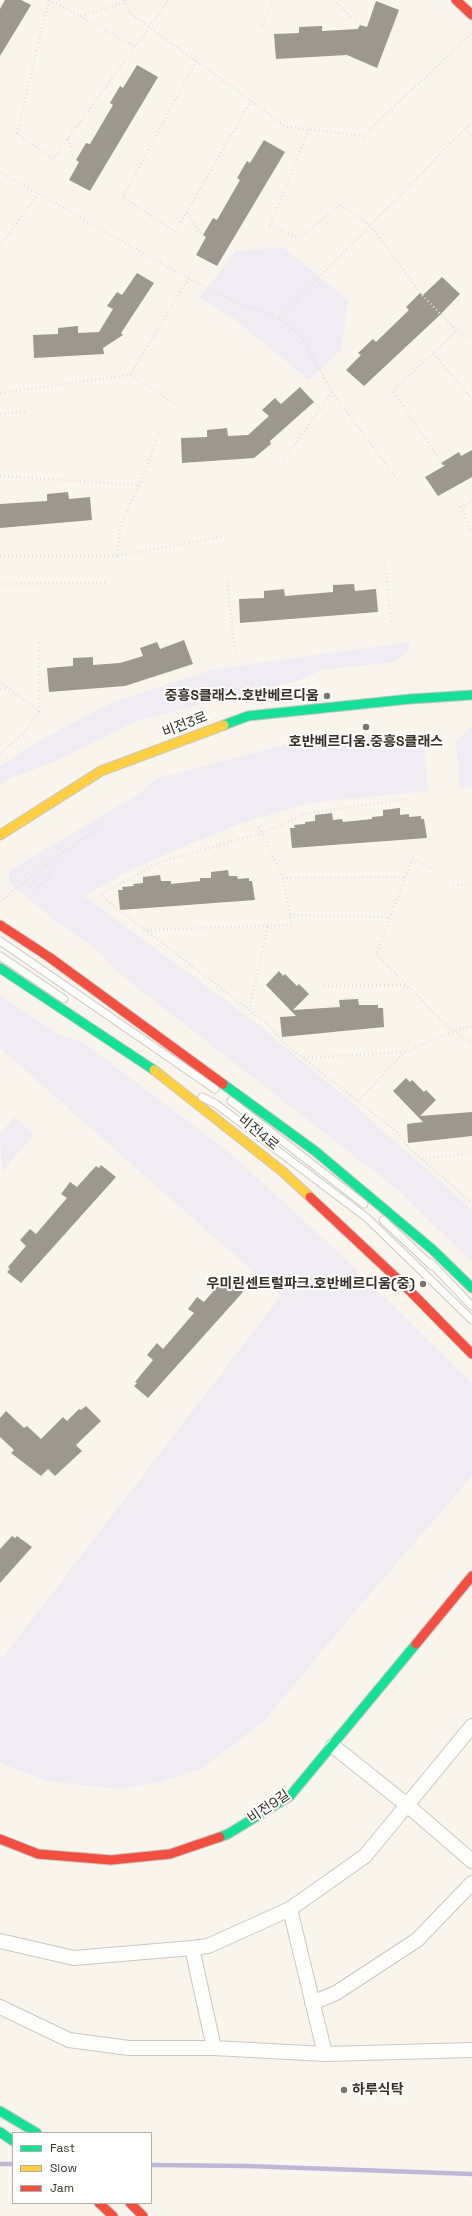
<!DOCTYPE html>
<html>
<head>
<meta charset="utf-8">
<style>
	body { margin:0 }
	#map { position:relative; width:472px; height:2216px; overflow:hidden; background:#f9f5ec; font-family:"Space Grotesk",sans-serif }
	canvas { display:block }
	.legend { position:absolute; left:12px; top:2132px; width:140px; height:72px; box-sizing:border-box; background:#fff; border:1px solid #afada8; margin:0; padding:5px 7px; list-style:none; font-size:12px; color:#363126 }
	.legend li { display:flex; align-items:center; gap:8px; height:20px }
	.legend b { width:20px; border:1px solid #afada8 }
</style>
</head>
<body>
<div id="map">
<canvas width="472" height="2216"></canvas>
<ul class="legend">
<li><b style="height:5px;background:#16e098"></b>Fast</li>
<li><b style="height:5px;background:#ffcf43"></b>Slow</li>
<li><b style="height:5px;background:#f24e42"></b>Jam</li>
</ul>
</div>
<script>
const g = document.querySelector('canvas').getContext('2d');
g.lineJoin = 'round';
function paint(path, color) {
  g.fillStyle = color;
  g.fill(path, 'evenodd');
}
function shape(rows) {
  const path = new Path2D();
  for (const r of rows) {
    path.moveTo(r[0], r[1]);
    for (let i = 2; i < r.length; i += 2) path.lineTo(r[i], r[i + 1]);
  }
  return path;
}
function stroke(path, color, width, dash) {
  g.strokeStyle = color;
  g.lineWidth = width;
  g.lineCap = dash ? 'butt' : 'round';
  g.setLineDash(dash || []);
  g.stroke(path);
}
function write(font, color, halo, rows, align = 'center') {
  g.font = font + ' "Space Grotesk","Noto Sans KR",sans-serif';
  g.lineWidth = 4;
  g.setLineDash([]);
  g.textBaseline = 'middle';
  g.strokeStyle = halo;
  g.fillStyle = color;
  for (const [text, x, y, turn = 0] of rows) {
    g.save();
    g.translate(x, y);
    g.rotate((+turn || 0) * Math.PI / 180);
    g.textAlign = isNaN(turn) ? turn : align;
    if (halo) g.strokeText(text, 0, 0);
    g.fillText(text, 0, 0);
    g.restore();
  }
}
const green = shape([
	[283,247,348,300,341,350,309,380,232,317,199,298,236,251],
	[409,642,410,649,394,662,321,670,297,681,136,721,51,763,8,779,0,786,0,766,39,741,113,702,215,669],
	[470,728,472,728,472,787,460,788,456,742],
	[404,734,424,747,428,791,308,803,275,813,239,824,180,848,128,871,84,896,252,1020,345,1097,472,1210,472,1262,397,1189,121,975,95,948,53,919,10,883,9,871,139,794,158,778,318,736,342,740],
	[0,995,58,1034,83,1042,231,1154,338,1252,472,1383,472,1476,352,1615,265,1720,203,1768,160,1782,119,1789,48,1781,0,1763,0,1657,4,1656,281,1296,0,1048],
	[14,1117,34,1134,2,1172,0,1134]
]);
const stream = shape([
	[0,2164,13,2164],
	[151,2165,246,2166,472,2174]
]);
const building = shape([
	[5,0,21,0,31,5,0,56,0,9],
	[376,1,399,10,377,68,347,55,276,59,274,34,299,33,299,27,322,26,322,31,358,29,360,25,367,27],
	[137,65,158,77,90,191,69,180,79,162,76,160,86,143,90,144,113,105,110,103,120,86,123,88],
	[264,140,285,152,217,266,196,255,206,237,203,235,213,218,217,220,240,180,237,178,247,161,250,163],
	[137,273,154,283,121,333,123,335,103,348,104,354,34,358,33,335,58,334,58,328,78,326,78,333,99,332,113,309,107,306,117,292,122,295],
	[442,277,460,294,440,315,364,386,346,370,361,355,358,353,373,339,376,342,409,310,406,307,420,293,423,295],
	[300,387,314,402,270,441,271,444,254,458,182,463,181,438,207,437,207,430,227,428,228,436,248,435,269,416,262,410,275,398,281,404],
	[472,450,472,477,438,496,425,477,444,466,441,463,459,452,461,456],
	[68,492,69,499,90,497,92,520,0,528,0,504,47,501,47,494],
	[354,584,355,591,376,589,378,612,240,623,239,599,264,598,264,591,284,589,285,596,333,592,333,585],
	[184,640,193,664,125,686,49,692,47,668,73,666,73,658,93,657,93,665,120,663,143,656,140,648,157,642,160,649],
	[400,808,400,815,409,814,409,817,421,816,421,819,424,819,427,838,292,848,290,828,295,828,294,825,305,824,305,822,315,821,315,815,332,813,333,820,342,819,343,822,372,819,372,817,383,816,383,810],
	[228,870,229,876,237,876,238,879,249,878,249,881,252,881,255,900,120,910,118,890,123,890,122,887,134,886,133,884,143,883,143,877,160,875,161,881,171,881,171,884,200,881,200,878,211,878,211,872],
	[279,971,283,976,285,974,297,986,299,984,309,994,293,1010,340,1007,339,1000,358,999,359,1005,378,1005,378,1008,383,1008,384,1027,282,1037,280,1017,296,1016,266,985],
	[406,1078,410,1082,412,1080,424,1092,426,1090,436,1100,420,1116,472,1112,472,1136,408,1143,407,1124,423,1122,393,1091],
	[101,1165,116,1177,21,1283,7,1272,10,1269,8,1267,26,1246,20,1240,30,1229,36,1234,67,1198,61,1194,70,1182,77,1187,96,1166,99,1168],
	[223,1280,226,1283,228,1280,243,1292,148,1398,134,1386,137,1383,135,1382,153,1360,147,1355,157,1343,163,1349,194,1313,188,1309,197,1297,204,1302],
	[86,1406,101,1421,76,1445,82,1451,55,1476,48,1469,41,1476,11,1453,14,1450,0,1437,0,1418,6,1411,24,1428,27,1426,41,1439,63,1417,67,1421,79,1409,81,1410],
	[12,1536,15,1538,17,1536,32,1547,0,1583,0,1549]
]);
const path = shape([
	[49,0,17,133,53,159,169,0],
	[49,0,80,16,126,2],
	[125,0,129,12,285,126,363,136,472,33],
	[333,0,360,25],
	[80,16,136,47],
	[262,26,273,0],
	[196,61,123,197,175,232,251,101],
	[309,129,270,226,299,238,341,205,371,226,420,293,457,331,472,339],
	[465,129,472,136],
	[68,139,74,159],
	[0,172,153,259,220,295,279,318,301,336,332,392,397,479],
	[187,213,201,234],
	[0,246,38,194],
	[279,318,472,122],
	[433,353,472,399],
	[130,375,178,405],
	[0,393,130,375,189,278],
	[0,414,27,411],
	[160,429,146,469,120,528,117,556,224,536],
	[283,461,332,392],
	[444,466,393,391,457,331],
	[0,476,139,485],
	[472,501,461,507,472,533],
	[0,556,117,556],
	[384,557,392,626],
	[227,582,235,651],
	[0,584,106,583],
	[0,682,39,711,39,640],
	[0,689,7,688],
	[0,753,23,734,39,711],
	[406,799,305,814,262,833,160,862,100,895,270,1026,285,1044,396,1131,410,1149,472,1203],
	[259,827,283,878,405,877],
	[431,868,412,859,376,954,448,1027,472,1043],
	[453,885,472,884],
	[30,896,52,873,45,865],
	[0,902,45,865,99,828],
	[290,915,389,917],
	[143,930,292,925,283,878],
	[324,986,406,985],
	[249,1010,268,926],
	[304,1058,405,1052,454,1031,472,1026],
	[358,1101,405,1052],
	[422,1159,472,1153]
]);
const lane = shape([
	[0,941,215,1089],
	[0,956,64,999],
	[202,1097,216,1104,367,1218,472,1320],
	[231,1101,364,1204],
	[383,1220,432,1266],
	[431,1263,472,1306]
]);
const street = shape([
	[333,1746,407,1805,472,1861],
	[290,1909,325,2054],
	[0,1941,74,1958,192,1948,208,1946,290,1909,365,1856,472,1726],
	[192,1948,214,2048],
	[312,2003,336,1993,417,1940,472,1883],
	[0,2007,69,2040,129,2048,214,2048,325,2054,472,2050]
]);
const fast = shape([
	[224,725,248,716,410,699,472,695],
	[0,968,154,1070],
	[223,1084,315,1151,433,1250,472,1288],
	[220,1837,228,1834,290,1796,416,1644],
	[0,2111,37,2133],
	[0,2132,13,2141]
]);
const slow = shape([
	[0,835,101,771,224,725],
	[154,1070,282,1171,310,1197]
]);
const jam = shape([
	[456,0,472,15],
	[0,925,49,957,223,1084],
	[310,1197,404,1285,472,1354],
	[416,1644,472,1576],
	[0,1839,38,1854,111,1860,170,1854,220,1837],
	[99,2203,113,2216],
	[130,2203,143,2216]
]);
const markers = [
	[327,696,4,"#7a766b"],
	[366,727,4,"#7a766b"],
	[423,1284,4,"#7a766b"],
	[344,2090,4,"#7a766b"]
];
const poiNames = [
	["중흥S클래스.호반베르디움",319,696],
	["호반베르디움.중흥S클래스",366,742,"center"],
	["우미린센트럴파크.호반베르디움(중)",415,1284],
	["하루식탁",352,2090,"left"]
];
const streetNames = [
	["비전3로",185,725,-21],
	["비전4로",258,1133,39],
	["비전9길",269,1807,-34]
];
paint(green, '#efecf3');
stroke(stream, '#beb7d8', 4.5);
paint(building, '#9c988f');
stroke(lane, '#cbc7be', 9);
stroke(street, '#cbc7be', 16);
stroke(fast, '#cbc7be', 11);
stroke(slow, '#cbc7be', 11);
stroke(jam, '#cbc7be', 11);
stroke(path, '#e3e1de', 2.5, [1, 3]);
stroke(lane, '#fefefc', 7);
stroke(street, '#fefefc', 14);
stroke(fast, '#16e098', 9);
stroke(slow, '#ffcf43', 9);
stroke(jam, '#f24e42', 9);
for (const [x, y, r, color] of markers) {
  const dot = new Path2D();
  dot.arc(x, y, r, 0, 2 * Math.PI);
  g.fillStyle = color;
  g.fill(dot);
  stroke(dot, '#fff', 1.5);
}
write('bold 14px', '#363126', '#fff', poiNames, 'right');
write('14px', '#363126', '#fff', streetNames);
</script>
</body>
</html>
